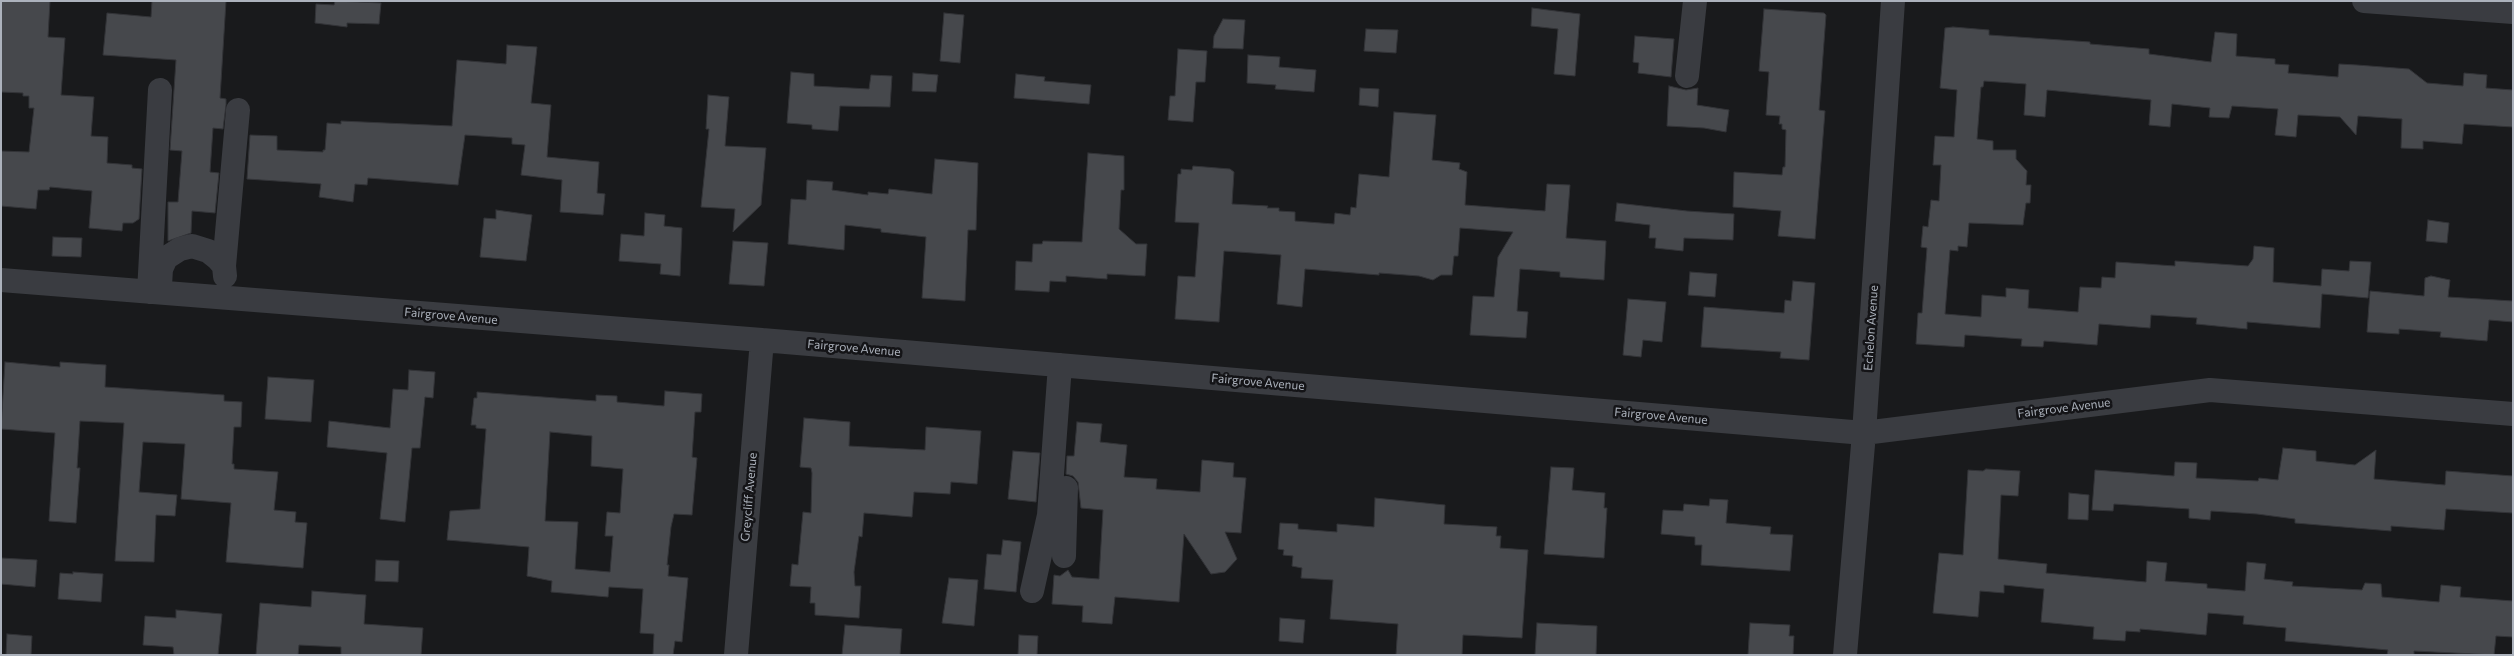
<!DOCTYPE html>
<html>
<head>
<meta charset="utf-8">
<style>
	body { margin:0 }
	#map { position:relative; width:2514px; height:656px; overflow:hidden; background:#191a1c; font-family:Commissioner,sans-serif }
	canvas { display:block }
	.frame { position:absolute; inset:0; border:2px solid #acb2bc; pointer-events:none }
</style>
</head>
<body>
<div id="map">
<canvas width="2514" height="656"></canvas>
<div class="frame"></div>
</div>
<script>
const g = document.querySelector('canvas').getContext('2d');
g.lineJoin = 'round';
function paint(path, color) {
  g.fillStyle = color;
  g.fill(path, 'evenodd');
}
function shape(rows) {
  const path = new Path2D();
  for (const r of rows) {
    path.moveTo(r[0], r[1]);
    for (let i = 2; i < r.length; i += 2) path.lineTo(r[i], r[i + 1]);
  }
  return path;
}
function stroke(path, color, width, dash) {
  g.strokeStyle = color;
  g.lineWidth = width;
  g.lineCap = dash ? 'butt' : 'round';
  g.setLineDash(dash || []);
  g.stroke(path);
}
function write(font, color, halo, rows, align = 'center') {
  g.font = font + ' Commissioner,sans-serif';
  g.lineWidth = 5;
  g.setLineDash([]);
  g.textBaseline = 'middle';
  g.strokeStyle = halo;
  g.fillStyle = color;
  for (const [text, x, y, turn = 0] of rows) {
    g.save();
    g.translate(x, y);
    g.rotate((+turn || 0) * Math.PI / 180);
    g.textAlign = isNaN(turn) ? turn : align;
    if (halo) g.strokeText(text, 0, 0);
    g.fillText(text, 0, 0);
    g.restore();
  }
}
const building = shape([
	[1,1,50,1,48,37,65,38,61,95,94,97,91,136,108,137,107,163,132,165,132,168,142,169,139,219,133,223,123,223,122,231,89,228,92,191,50,187,49,190,38,190,36,209,1,206,1,151,29,152,34,108,29,108,29,96,23,96,23,93,1,92,1,1],
	[152,1,226,1,220,98,226,99,226,105,223,129,213,128,210,172,219,173,215,213,192,211,191,233,168,241,168,202,178,202,182,151,170,150,176,60,103,55,107,13,151,17,152,1],
	[335,1,381,3,379,24,347,23,347,27,315,23,316,4,334,5,335,1],
	[1532,8,1580,14,1575,76,1554,74,1558,29,1531,26,1532,8],
	[1764,9,1824,13,1826,15,1819,110,1825,111,1815,239,1778,236,1781,211,1733,207,1734,172,1782,175,1783,167,1785,167,1786,130,1782,129,1782,124,1779,124,1780,116,1766,115,1769,72,1759,71,1764,9],
	[944,13,964,15,960,63,940,61,944,13],
	[1223,19,1245,20,1243,49,1213,48,1214,36,1223,19],
	[1953,27,1989,30,1989,35,2090,42,2090,44,2149,49,2149,54,2211,62,2215,32,2237,34,2236,56,2275,59,2275,64,2289,65,2288,73,2338,77,2339,64,2357,65,2409,69,2427,83,2463,86,2464,73,2487,75,2486,88,2513,90,2513,127,2464,124,2462,144,2423,141,2423,149,2401,148,2402,119,2358,116,2356,135,2340,117,2298,115,2296,137,2275,135,2278,109,2232,106,2229,118,2209,117,2210,108,2172,104,2170,127,2149,125,2151,100,2047,90,2045,117,2024,115,2026,84,1984,81,1983,87,1981,87,1977,139,1993,141,1993,150,2016,150,2016,159,2027,171,2026,185,2031,185,2030,203,2026,203,2023,225,1969,223,1967,247,1958,246,1958,251,1950,250,1945,314,1981,317,1982,295,2006,297,2006,288,2029,290,2028,308,2078,312,2080,287,2101,288,2102,277,2115,278,2116,262,2175,266,2175,261,2248,266,2253,259,2254,246,2274,248,2273,282,2321,286,2322,269,2349,271,2350,261,2371,262,2368,298,2322,294,2320,328,2247,322,2247,329,2196,324,2197,318,2151,315,2150,328,2099,324,2097,345,2044,341,2043,347,2021,346,2022,339,1965,335,1964,347,1916,344,1918,313,1922,313,1927,248,1921,247,1923,226,1928,227,1931,200,1939,201,1941,165,1933,165,1935,136,1954,137,1957,90,1940,88,1945,28,1953,27],
	[1366,29,1398,30,1396,53,1364,51,1366,29],
	[1635,36,1674,39,1671,77,1638,73,1639,63,1633,62,1635,36],
	[507,45,537,47,531,103,551,105,547,157,599,162,597,193,605,194,603,215,560,212,562,180,521,175,525,145,512,144,512,138,465,135,458,185,368,178,367,185,355,184,353,202,319,197,321,184,247,179,250,135,277,136,277,150,323,152,323,150,325,150,327,123,341,124,341,121,452,126,457,60,506,64,507,45],
	[1178,49,1207,51,1205,82,1196,82,1193,122,1168,120,1170,96,1175,96,1178,49],
	[1248,55,1280,57,1279,67,1316,70,1314,92,1275,89,1276,85,1247,83,1248,55],
	[791,72,814,74,814,86,869,89,871,75,892,76,890,107,840,106,838,131,812,129,812,125,787,123,791,72],
	[913,73,938,75,936,92,912,91,913,73],
	[1016,74,1045,77,1044,81,1091,85,1089,104,1014,98,1016,74],
	[1669,86,1686,90,1698,88,1697,105,1729,110,1726,132,1704,128,1667,126,1669,86],
	[1360,88,1379,89,1378,107,1359,105,1360,88],
	[708,95,729,97,725,146,766,148,761,205,733,232,735,209,701,207,709,129,706,129,708,95],
	[1394,112,1436,115,1432,160,1460,163,1459,169,1467,172,1465,205,1545,211,1547,184,1570,185,1566,238,1606,241,1604,280,1560,277,1560,272,1520,269,1517,311,1528,312,1526,338,1470,335,1473,296,1494,297,1498,257,1513,232,1460,228,1458,256,1454,256,1452,275,1441,275,1433,280,1419,276,1379,273,1379,275,1305,269,1302,307,1277,304,1281,255,1224,251,1219,322,1175,319,1178,276,1195,277,1199,223,1175,222,1178,174,1181,174,1181,169,1192,170,1193,166,1230,169,1234,172,1232,204,1268,206,1267,208,1279,208,1279,211,1295,212,1295,221,1334,224,1335,213,1350,215,1351,207,1356,208,1359,174,1389,177,1394,112],
	[1088,153,1124,156,1124,190,1121,190,1119,229,1136,244,1147,244,1145,276,1107,274,1107,279,1066,276,1066,282,1050,281,1049,292,1015,290,1016,261,1032,262,1033,244,1042,244,1043,241,1082,242,1088,153],
	[935,159,978,163,976,230,968,230,965,301,922,298,926,237,881,232,881,229,845,225,844,250,788,244,791,199,806,200,807,180,833,182,832,190,868,195,868,192,888,194,889,189,932,194,935,159],
	[1617,203,1687,211,1734,214,1733,240,1684,238,1683,251,1655,248,1656,238,1649,238,1650,225,1615,221,1617,203],
	[496,210,532,215,526,261,480,257,484,218,496,219,496,210],
	[645,213,665,215,664,226,682,228,680,276,660,274,661,264,619,261,621,234,644,236,645,213],
	[2428,220,2449,223,2447,243,2426,241,2428,220],
	[53,237,82,238,81,257,52,256,53,237],
	[733,241,768,243,764,286,729,284,733,241],
	[1690,272,1717,274,1715,297,1688,295,1690,272],
	[2431,276,2450,280,2448,297,2513,301,2513,322,2489,320,2487,341,2440,337,2441,332,2399,329,2399,334,2367,332,2370,291,2424,296,2425,278,2431,276],
	[1793,281,1815,283,1809,360,1780,358,1781,352,1701,347,1704,307,1784,313,1785,300,1791,301,1793,281],
	[1628,299,1666,302,1662,342,1643,340,1641,357,1623,355,1628,299],
	[5,362,60,367,60,362,106,365,105,387,224,395,224,401,242,402,241,427,234,427,232,464,234,464,234,469,278,472,274,510,296,512,295,522,307,523,303,568,226,562,231,503,181,499,185,444,143,442,139,492,177,495,175,516,156,515,154,562,115,561,124,423,80,421,77,468,80,468,76,523,49,521,55,433,1,429,5,362],
	[409,370,435,372,433,398,425,397,420,448,412,448,405,522,380,519,387,453,327,447,329,421,390,428,393,389,408,390,409,370],
	[268,377,314,380,311,422,265,419,268,377],
	[665,391,702,394,701,412,695,412,692,457,697,458,692,515,674,514,671,527,667,565,669,565,668,576,688,578,682,642,675,641,673,655,653,655,654,634,640,633,643,589,609,587,608,597,551,592,552,581,527,576,529,547,447,540,450,511,480,509,486,429,476,428,476,425,471,425,474,398,477,398,477,392,596,401,596,395,617,396,617,402,664,406,665,391],
	[550,432,592,436,591,466,623,469,620,513,607,512,605,536,613,536,610,572,575,569,578,522,545,521,550,432],
	[804,418,850,422,849,446,925,450,926,427,981,431,977,484,951,482,950,494,914,492,912,517,864,513,862,537,859,536,854,572,855,586,861,586,859,618,815,615,815,603,810,603,811,587,790,586,792,564,798,565,803,512,811,513,812,473,811,468,800,467,804,418],
	[1077,422,1102,424,1100,442,1127,445,1124,477,1157,479,1156,489,1200,492,1202,460,1234,463,1233,477,1246,478,1241,533,1225,532,1237,559,1225,572,1211,574,1184,534,1179,602,1115,597,1112,624,1082,622,1083,606,1052,604,1054,575,1060,576,1068,570,1072,577,1099,579,1103,510,1081,508,1078,482,1073,476,1066,474,1067,456,1074,456,1077,422],
	[2283,448,2316,451,2316,461,2355,465,2376,450,2374,479,2445,485,2446,471,2513,476,2513,513,2446,509,2444,530,2391,526,2391,531,2295,523,2295,519,2257,514,2211,511,2210,520,2189,518,2189,509,2114,504,2113,511,2092,510,2095,470,2174,476,2175,462,2197,463,2196,478,2258,481,2259,478,2278,480,2283,448],
	[1013,451,1040,453,1036,502,1008,499,1013,451],
	[1551,467,1574,468,1572,490,1605,493,1604,508,1607,508,1604,558,1544,554,1551,467],
	[1986,469,2020,471,2018,496,2001,495,1998,559,2047,564,2046,573,2146,582,2147,561,2167,563,2165,581,2207,584,2207,588,2245,591,2247,562,2266,564,2264,579,2293,582,2292,586,2362,590,2365,583,2381,584,2382,597,2439,602,2441,585,2461,587,2460,597,2513,601,2513,637,2496,636,2494,655,2414,651,2414,655,2387,655,2388,650,2285,641,2286,628,2243,624,2244,616,2208,613,2206,635,2140,629,2140,632,2126,631,2125,641,2093,639,2094,627,2041,622,2044,589,2004,585,2004,593,1980,591,1978,617,1933,613,1939,553,1963,555,1968,470,1983,471,1986,469],
	[2069,493,2089,495,2088,520,2068,519,2069,493],
	[1375,498,1445,505,1444,524,1497,527,1496,536,1501,536,1500,548,1528,550,1522,638,1463,635,1462,655,1396,655,1398,624,1330,619,1333,580,1301,578,1302,568,1292,566,1293,556,1283,555,1284,550,1278,549,1280,523,1298,524,1298,529,1337,532,1337,524,1374,527,1375,498],
	[1710,499,1728,500,1726,523,1771,527,1770,534,1793,535,1790,571,1701,565,1702,545,1695,545,1695,537,1661,534,1663,510,1683,511,1684,504,1709,506,1710,499],
	[1003,540,1021,542,1016,592,984,589,987,554,1001,555,1003,540],
	[1,558,37,560,35,587,1,584,1,558],
	[376,560,399,561,398,582,375,581,376,560],
	[73,572,103,574,101,602,58,599,60,573,73,574,73,572],
	[949,578,978,580,974,626,942,623,949,578],
	[312,591,366,595,364,624,423,628,421,655,341,655,341,647,299,645,298,655,256,655,260,603,311,607,312,591],
	[176,610,222,614,218,655,174,655,173,647,143,645,145,616,176,618,176,610],
	[1280,618,1305,620,1303,643,1279,641,1280,618],
	[1537,623,1597,626,1596,655,1535,655,1537,623],
	[1750,623,1790,625,1789,636,1794,636,1793,655,1748,655,1750,623],
	[845,625,902,629,900,655,842,655,845,625],
	[7,634,32,636,31,655,6,655,7,634],
	[1019,635,1038,636,1037,655,1018,655,1019,635]
]);
const minor = shape([
	[2364,1,2513,12],
	[1687,76,1695,1],
	[224,266,238,110],
	[1,280,762,340,1864,433,2210,390,2513,414],
	[160,286,161,269,166,258,180,249,192,246,208,251,218,259,224,266,225,276],
	[149,292,160,90],
	[1064,556,1066,488],
	[1032,591,1049,515,1060,365],
	[736,655,762,340],
	[1845,655,1864,433,1893,1]
]);
const streetNames = [
	["Fairgrove Avenue",451,316,5],
	["Echelon Avenue",1871,328,-86],
	["Fairgrove Avenue",854,348,5],
	["Fairgrove Avenue",1258,382,5],
	["Fairgrove Avenue",2064,408,-7],
	["Fairgrove Avenue",1661,416,5],
	["Greycliff Avenue",749,497,-85]
];
paint(building, '#46484c');
stroke(building, '#333438', 1);
stroke(minor, '#3a3c41', 24);
write('12px', '#acb2bc', '#141417', streetNames);
</script>
</body>
</html>
